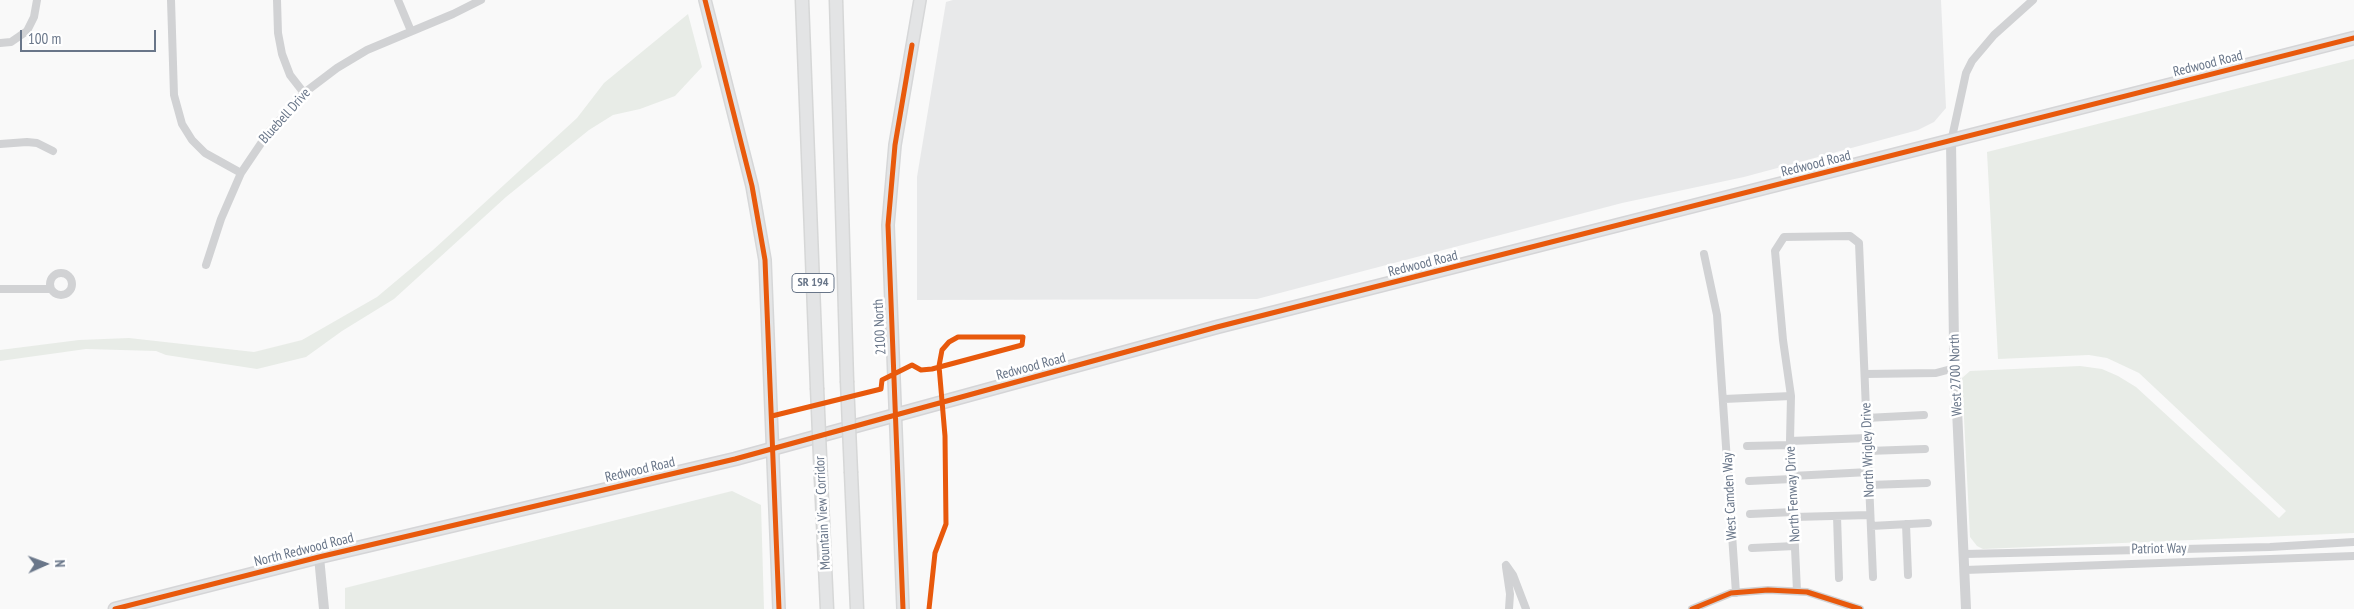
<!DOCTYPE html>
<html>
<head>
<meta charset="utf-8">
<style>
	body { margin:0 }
	#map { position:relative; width:2354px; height:609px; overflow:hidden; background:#f9f9f9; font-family:"PT Sans Narrow",sans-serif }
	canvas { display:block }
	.north { position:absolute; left:20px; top:539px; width:50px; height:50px; -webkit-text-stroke:4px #fff; paint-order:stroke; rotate:88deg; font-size:14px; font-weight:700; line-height:20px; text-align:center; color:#697689 }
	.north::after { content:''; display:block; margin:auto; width:18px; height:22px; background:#697689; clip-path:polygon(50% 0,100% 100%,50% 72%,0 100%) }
	.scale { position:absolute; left:20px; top:30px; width:136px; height:22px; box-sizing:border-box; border:2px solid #697689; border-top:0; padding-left:6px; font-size:15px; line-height:18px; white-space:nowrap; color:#697689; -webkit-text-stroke:4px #fff; paint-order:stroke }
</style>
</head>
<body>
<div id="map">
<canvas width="2354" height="609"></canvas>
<div class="north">N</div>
<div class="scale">100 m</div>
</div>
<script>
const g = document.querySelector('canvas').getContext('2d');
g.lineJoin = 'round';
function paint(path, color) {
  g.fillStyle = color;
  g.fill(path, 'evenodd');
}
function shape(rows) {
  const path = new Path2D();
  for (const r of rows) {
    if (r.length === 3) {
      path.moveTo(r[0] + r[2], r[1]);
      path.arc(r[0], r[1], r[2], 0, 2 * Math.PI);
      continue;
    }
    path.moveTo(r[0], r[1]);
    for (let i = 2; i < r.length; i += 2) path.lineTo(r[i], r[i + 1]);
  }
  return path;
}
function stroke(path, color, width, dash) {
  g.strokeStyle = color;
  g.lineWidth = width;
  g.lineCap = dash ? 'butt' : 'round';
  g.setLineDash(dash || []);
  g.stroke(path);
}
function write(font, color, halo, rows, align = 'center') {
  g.font = font + ' "PT Sans Narrow",sans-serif';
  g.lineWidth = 5;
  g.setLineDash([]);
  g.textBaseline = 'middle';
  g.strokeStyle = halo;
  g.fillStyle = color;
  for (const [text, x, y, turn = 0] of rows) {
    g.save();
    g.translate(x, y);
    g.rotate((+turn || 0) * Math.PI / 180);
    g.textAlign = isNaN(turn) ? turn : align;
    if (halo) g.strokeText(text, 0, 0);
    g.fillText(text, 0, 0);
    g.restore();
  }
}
const built = shape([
	[953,0,1941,0,1946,108,1934,122,1918,130,1744,177,1622,203,1257,299,917,300,917,177,946,2]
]);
const green = shape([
	[688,14,702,67,675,96,640,109,613,115,589,130,506,197,394,299,342,331,306,357,257,369,166,355,156,351,86,349,0,361,0,350,79,340,129,338,254,352,302,340,377,297,433,250,577,118,604,83],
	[2354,59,2354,533,1983,549,1977,546,1970,537,1962,378,1970,371,2080,366,2102,369,2118,376,2136,387,2279,518,2286,511,2139,373,2107,358,2089,355,1998,359,1987,152],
	[732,491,761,505,764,609,345,609,345,588]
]);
const minor = shape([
	[171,0,174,95,182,124,192,140,205,153,241,173],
	[277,0,278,33,282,54,290,75,304,93],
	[398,0,411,31],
	[0,43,11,42,27,31,34,17,37,0],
	[1951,142,1966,73,1972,61,1994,35,2033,0],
	[0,144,27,142,37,143,53,151],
	[1704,254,1717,315,1736,593],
	[206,265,221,219,241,173,268,133,304,93,337,68,367,50,453,14,481,0],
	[61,284,11],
	[0,289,51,289],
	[1866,374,1936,373,1955,368],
	[1724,399,1791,396],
	[1866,418,1924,415],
	[1790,441,1867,438],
	[1747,446,1790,445],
	[1868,451,1925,449],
	[1792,476,1869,472],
	[1749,481,1792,479],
	[1869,485,1927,483],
	[1750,514,1793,512],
	[1837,516,1839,578],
	[1794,517,1870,515],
	[1906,524,1908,575],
	[1871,526,1928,523],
	[1752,548,1795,546],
	[1965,554,2270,547,2354,542],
	[1506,565,1513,575,1526,609],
	[1506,567,1510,594,1509,609],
	[1965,570,2354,556],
	[1797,591,1790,441,1791,396,1783,340,1775,251,1784,237,1850,236,1859,243,1873,577],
	[1692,609,1731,593,1768,590,1807,592,1860,609]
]);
const tertiary = shape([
	[1951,142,1954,343,1966,609],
	[319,557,324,609]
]);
const secondary = shape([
	[705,0,752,186,765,260,779,609],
	[903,609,888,225,895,145,920,0]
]);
const primary = shape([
	[115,609,319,557,735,459,1217,327,2354,38]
]);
const trunk = shape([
	[802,0,817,388],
	[836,0,847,381],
	[851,473,857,609],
	[821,479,827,609]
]);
const trunkBridge = shape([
	[847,381,851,473],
	[817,388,821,479]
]);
const cycleway = shape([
	[705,0,752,186,765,260,779,609],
	[772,416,881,389,882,380,912,365,921,370,932,369,1022,345,1023,337,958,337,949,342,942,350,939,366,945,436,946,524,935,553,929,609],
	[115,609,319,557,735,459,1217,327,2354,38],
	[903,609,888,225,895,145,912,45],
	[1692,609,1731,593,1768,590,1807,592,1860,609]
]);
const shields = [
	[813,283,42]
];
const shieldNames = [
	["SR 194",813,283]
];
const streetNames = [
	["Redwood Road",2208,64,-14],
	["Bluebell Drive",285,116,-48],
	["Redwood Road",1816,164,-14],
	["Redwood Road",1423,264,-14],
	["2100 North",880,327,-93],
	["Redwood Road",1031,367,-15],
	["West 2700 North",1956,375,-92],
	["North Wrigley Drive",1868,450,-92],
	["Redwood Road",640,470,-13],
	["North Fenway Drive",1793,494,-93],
	["West Camden Way",1730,496,-93],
	["Mountain View Corridor",823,513,-93],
	["Patriot Way",2159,549,-1],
	["North Redwood Road",304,550,-14]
];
paint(built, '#e8e9ea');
paint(green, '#e8ece7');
stroke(secondary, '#d6d7d8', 14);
stroke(primary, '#d5d5d7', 15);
stroke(trunk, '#d6d7d7', 15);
stroke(minor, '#d1d2d4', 8);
stroke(tertiary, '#d1d2d4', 10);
stroke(secondary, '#e3e4e5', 11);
stroke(primary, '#e3e4e5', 12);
stroke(trunk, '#e3e4e5', 12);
stroke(trunkBridge, '#d6d7d7', 15, []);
stroke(trunkBridge, '#e3e4e5', 12);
stroke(cycleway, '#e8590c', 5);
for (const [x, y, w] of shields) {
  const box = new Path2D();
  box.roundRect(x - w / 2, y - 9.5, w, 19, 4);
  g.fillStyle = '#fff';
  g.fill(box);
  stroke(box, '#697689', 1);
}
write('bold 12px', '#697689', null, shieldNames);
write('14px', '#697689', '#fff', streetNames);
</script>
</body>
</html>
